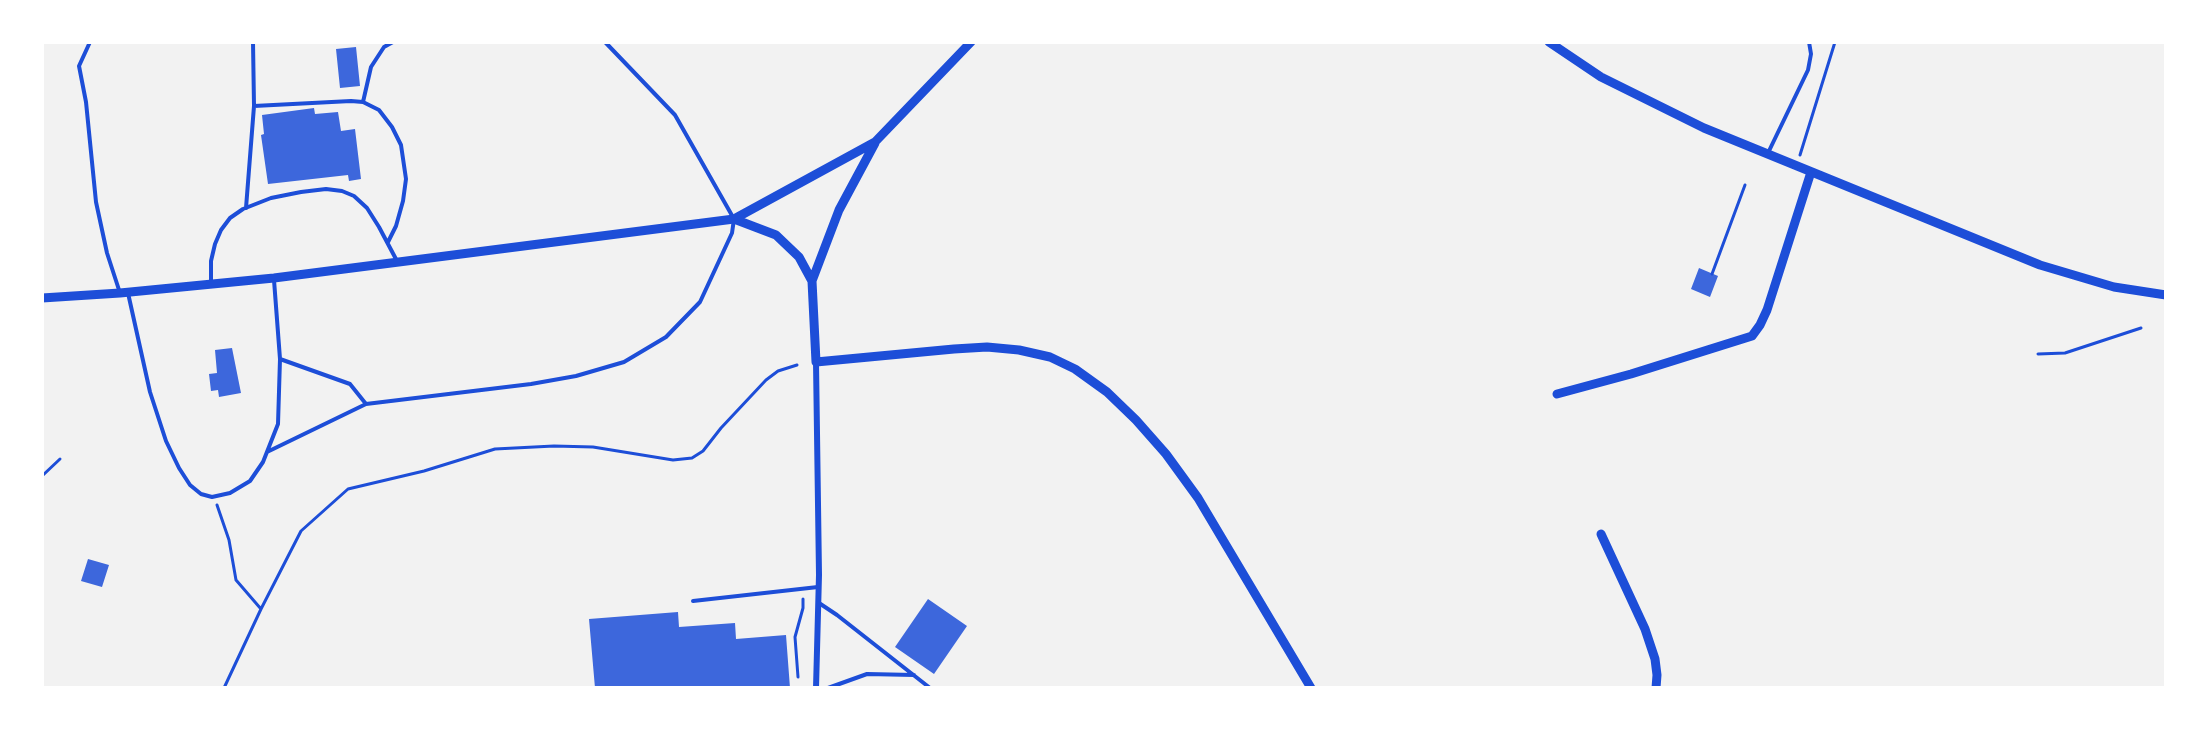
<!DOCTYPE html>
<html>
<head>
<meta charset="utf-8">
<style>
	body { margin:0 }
	#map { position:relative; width:2208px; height:730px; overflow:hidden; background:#f2f2f2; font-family:Merriweather,serif }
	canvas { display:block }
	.frame { position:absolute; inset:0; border:44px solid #fff; pointer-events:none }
</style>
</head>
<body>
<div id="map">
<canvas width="2208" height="730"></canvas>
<div class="frame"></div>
</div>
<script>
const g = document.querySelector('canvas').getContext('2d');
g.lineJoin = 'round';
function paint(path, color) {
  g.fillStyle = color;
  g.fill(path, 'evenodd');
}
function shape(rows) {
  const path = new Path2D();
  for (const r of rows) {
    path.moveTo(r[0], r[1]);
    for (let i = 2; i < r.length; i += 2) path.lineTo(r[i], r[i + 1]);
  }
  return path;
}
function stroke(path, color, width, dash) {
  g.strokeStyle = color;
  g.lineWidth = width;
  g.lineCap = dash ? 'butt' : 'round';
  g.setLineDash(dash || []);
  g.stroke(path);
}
const building = shape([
	[356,47,360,86,340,88,336,49],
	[314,108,315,114,338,112,341,131,355,129,361,179,349,181,348,175,268,184,261,135,264,134,262,115],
	[1699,268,1718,276,1710,297,1691,289],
	[232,348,241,393,219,397,218,390,211,391,209,374,217,373,215,350],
	[88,559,109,565,102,587,81,581],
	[928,599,967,626,934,674,895,647],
	[678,612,679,627,735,623,736,639,786,635,790,688,595,688,589,619]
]);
const path = shape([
	[1800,155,1835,42],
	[1712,274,1745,185],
	[2038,354,2065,353,2141,328],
	[42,476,60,459],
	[217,505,229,540,236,580,261,609],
	[798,677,795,637,803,608,803,599],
	[224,688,261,609,301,531,348,489,424,471,495,449,554,446,593,447,673,460,692,458,703,451,721,428,766,380,778,371,797,365]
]);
const service = shape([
	[90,42,79,66,86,102,96,202,107,253,120,293],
	[253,42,254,106],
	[363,102,371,67,384,47,393,42],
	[1768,153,1808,70,1811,54,1809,42],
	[246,208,254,106,351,101,363,102,379,110,392,127,401,145,406,179,403,201,396,226,388,242],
	[211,284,211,261,215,244,221,230,230,218,243,209,271,198,301,192,326,189,342,191,354,196,367,208,379,227,397,261],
	[128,293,150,392,166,441,179,468,190,485,201,494,212,497,230,493,250,481,263,462,278,424,280,359,274,280],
	[280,359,350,384,366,404],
	[267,452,366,404,531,384,576,376,624,362,666,337,700,302,732,233,734,219,675,115,605,42],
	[693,601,818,587],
	[819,603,837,615,930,688],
	[828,688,867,674,914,675]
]);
const minor = shape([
	[816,688,819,575,816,362]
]);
const tertiary = shape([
	[1549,42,1601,77,1704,128,2040,265,2114,287,2166,295],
	[875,143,839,210,812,281,816,362,954,349,987,347,1019,350,1050,357,1075,369,1107,392,1136,420,1166,454,1198,498,1311,688],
	[734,219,776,235,799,257,812,281],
	[42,298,120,293,274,278,734,219,875,142,971,42],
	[1557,394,1631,374,1752,336,1760,325,1767,310,1811,172],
	[1601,534,1645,629,1655,659,1657,675,1656,688]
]);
paint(building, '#3d67dc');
stroke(path, '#1d4ed8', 3);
stroke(service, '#1d4ed8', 4);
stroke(minor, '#1d4ed8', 6);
stroke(tertiary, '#1d4ed8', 9);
</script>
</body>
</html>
